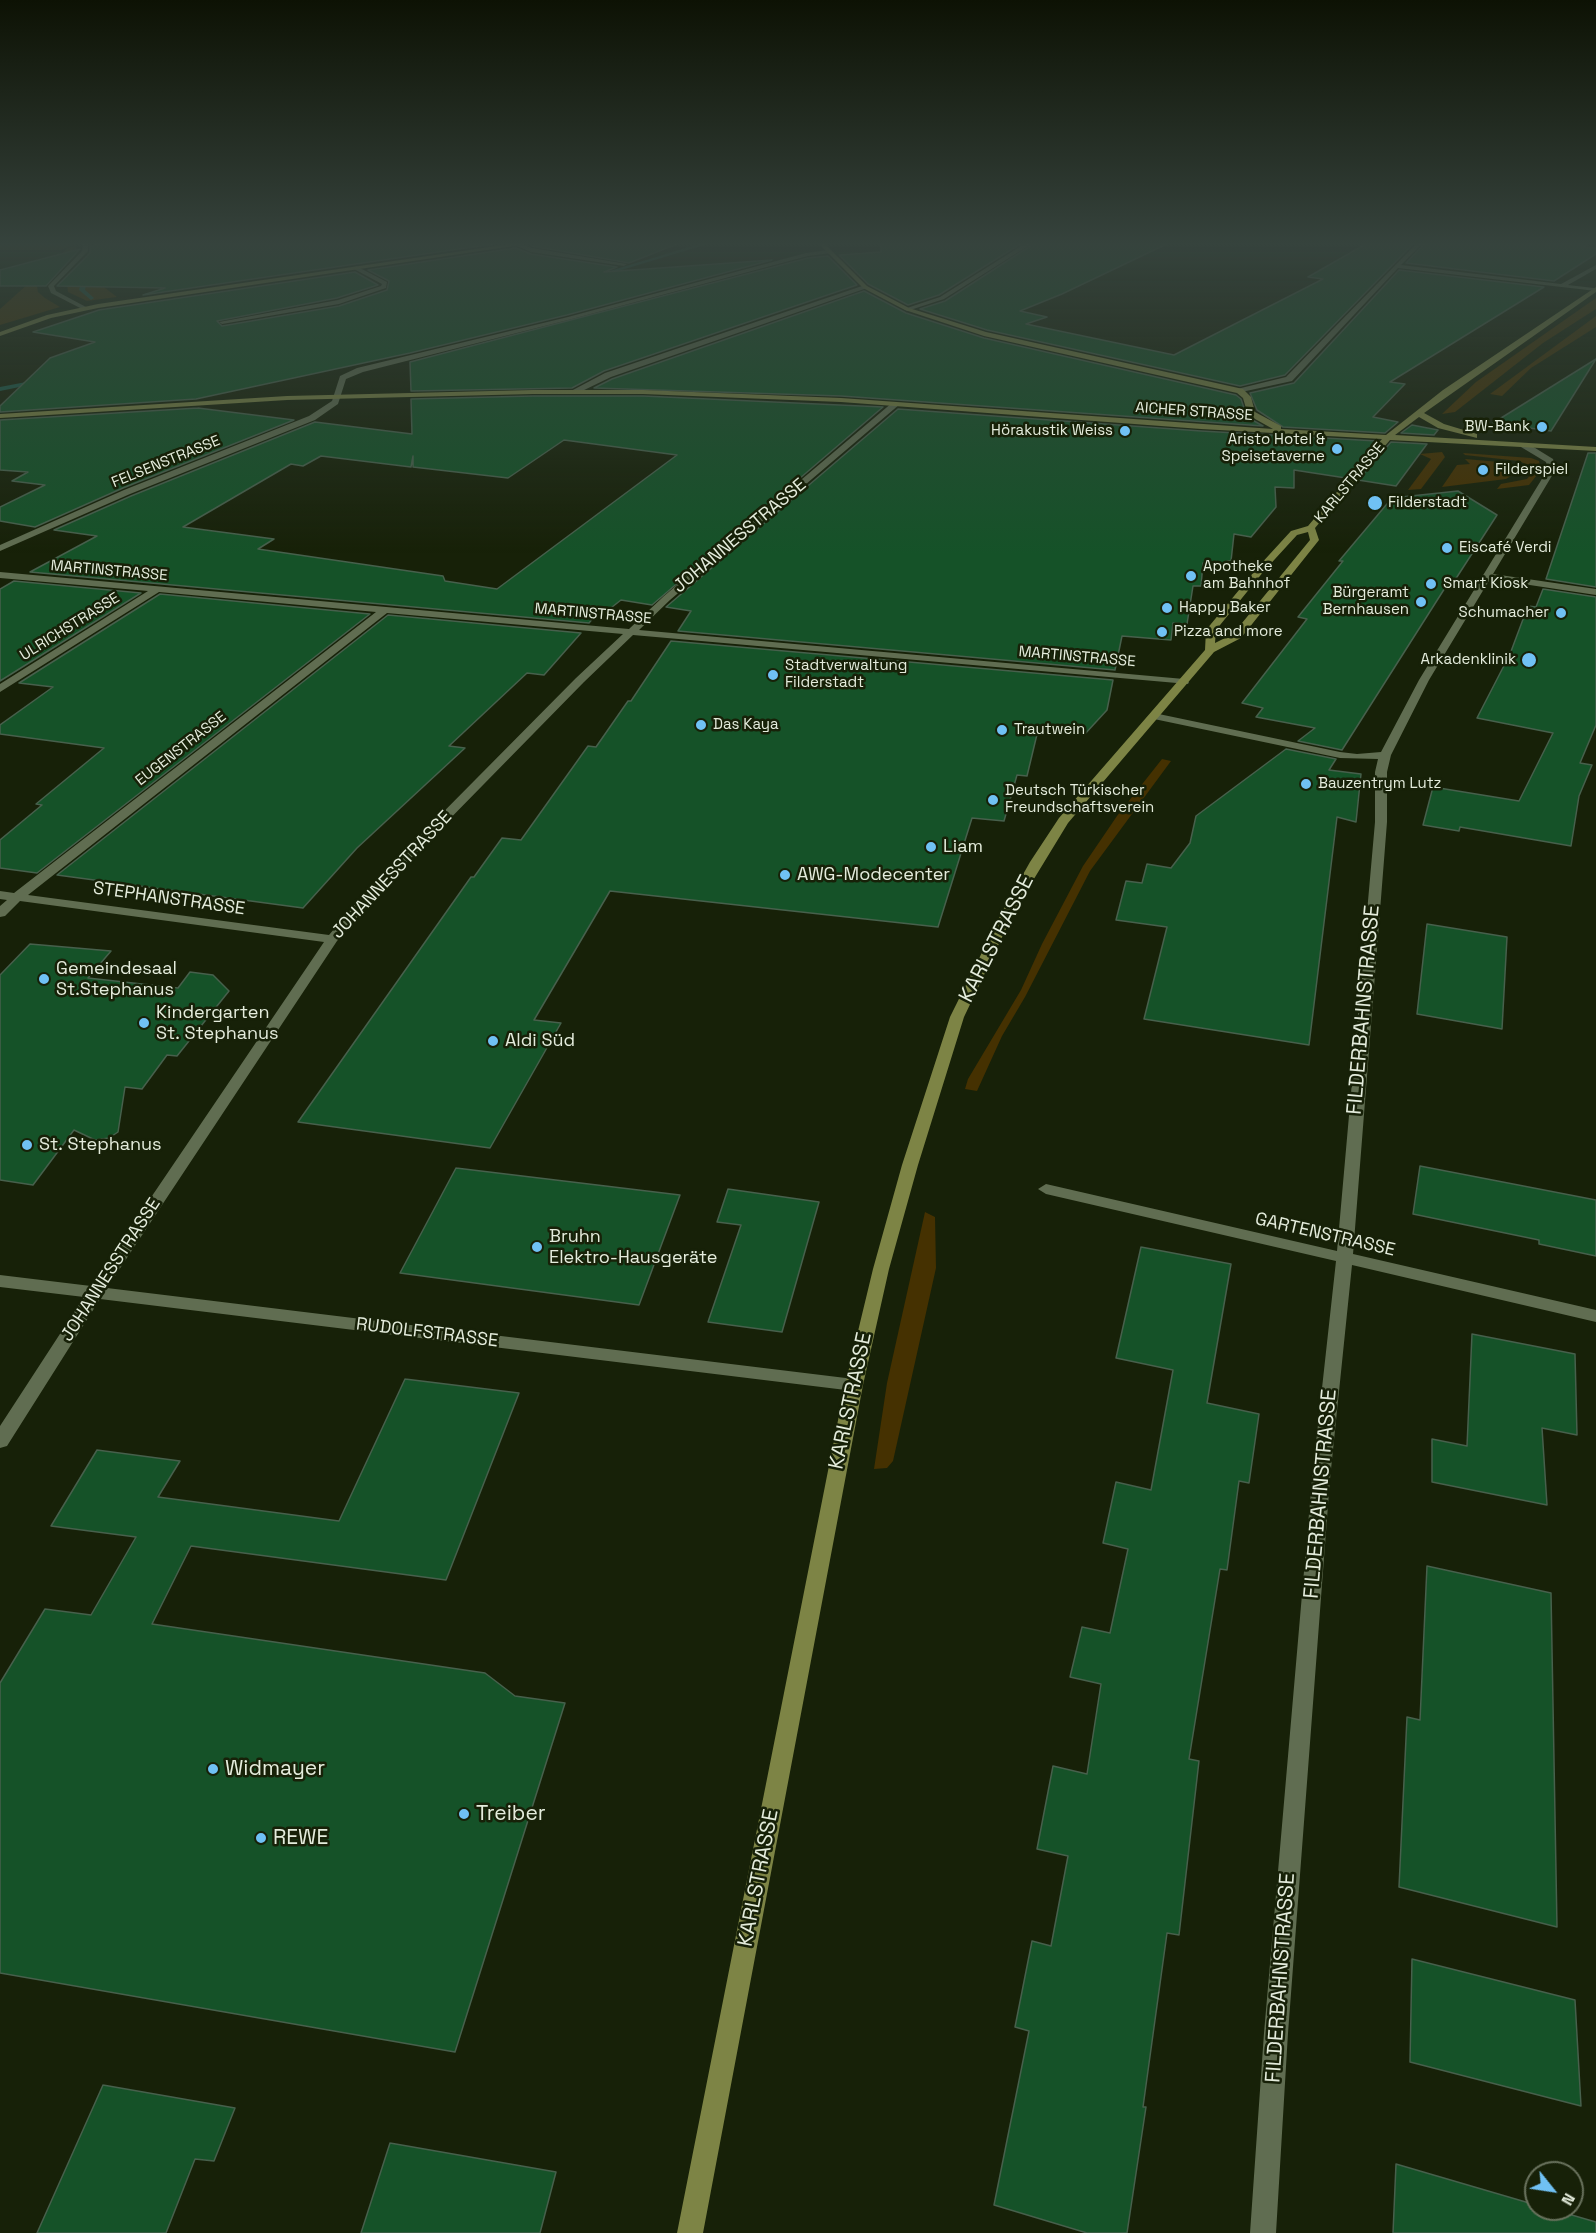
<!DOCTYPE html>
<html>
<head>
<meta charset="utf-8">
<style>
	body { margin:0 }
	#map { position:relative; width:1596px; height:2233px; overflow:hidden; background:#172108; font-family:"Space Grotesk",sans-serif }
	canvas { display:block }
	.north { position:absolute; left:1524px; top:2161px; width:60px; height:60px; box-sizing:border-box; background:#172108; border:2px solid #69725d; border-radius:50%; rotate:120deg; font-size:16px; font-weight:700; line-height:24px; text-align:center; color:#e4ecdc }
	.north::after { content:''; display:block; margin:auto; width:21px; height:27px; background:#70c1f4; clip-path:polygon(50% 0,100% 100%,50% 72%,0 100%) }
</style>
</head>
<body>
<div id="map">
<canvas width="1596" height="2233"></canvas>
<div class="north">N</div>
</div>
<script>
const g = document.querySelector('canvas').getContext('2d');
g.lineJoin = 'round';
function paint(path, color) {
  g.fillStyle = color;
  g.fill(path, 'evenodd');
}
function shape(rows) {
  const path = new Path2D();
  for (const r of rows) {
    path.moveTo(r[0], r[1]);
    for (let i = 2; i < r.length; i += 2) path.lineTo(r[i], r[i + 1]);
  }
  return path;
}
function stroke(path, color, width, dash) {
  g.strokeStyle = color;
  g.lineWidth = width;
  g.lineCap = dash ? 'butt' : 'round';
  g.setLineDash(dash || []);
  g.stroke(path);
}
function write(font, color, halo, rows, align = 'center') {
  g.font = font + ' "Space Grotesk",sans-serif';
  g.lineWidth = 5;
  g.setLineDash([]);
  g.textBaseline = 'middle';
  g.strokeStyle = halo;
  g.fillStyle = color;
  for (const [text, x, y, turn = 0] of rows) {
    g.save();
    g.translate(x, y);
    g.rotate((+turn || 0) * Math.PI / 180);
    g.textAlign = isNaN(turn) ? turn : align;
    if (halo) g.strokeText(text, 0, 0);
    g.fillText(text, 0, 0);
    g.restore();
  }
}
const green = shape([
	[0,241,70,241,79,243,61,250,0,250],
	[75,246,77,249,70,257,37,286,38,292,45,298,60,307,0,325,0,309,68,248],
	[67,284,100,284,117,297,87,301,68,292],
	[1596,298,1596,309,1543,343,1455,412,1442,414,1476,382],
	[1596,316,1596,327,1531,368,1502,396,1490,394],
	[1442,452,1445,457,1421,489,1408,490,1431,459,1420,454],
	[1463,453,1531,458,1539,461,1541,470,1529,485,1497,489,1501,484,1527,479,1532,473,1532,467,1519,461,1465,455],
	[1465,459,1511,463,1521,470,1506,479,1442,487,1457,465,1470,464],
	[1162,759,1171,761,1090,871,1025,997,1002,1036,977,1091,965,1089,968,1079,1021,990,1042,944,1083,866,1117,816],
	[925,1212,935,1217,936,1268,893,1461,887,1468,874,1469,887,1383]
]);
const stream = shape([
	[709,241,718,241,598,277,593,276,709,241],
	[92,274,97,275,87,281,85,290,94,298,91,300,79,290,82,279,92,274],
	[42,379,44,382,0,391,0,387,42,379]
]);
const building = shape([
	[109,241,514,241,143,295,165,288,57,286,90,253,90,246,109,241],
	[549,241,676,241,677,244,629,263,532,246,549,241],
	[881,241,1025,241,939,295,908,305,868,284,839,255,881,252,881,241],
	[1038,241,1173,241,1062,294,1020,311,1047,317,1026,324,1174,355,1323,279,1308,277,1371,241,1416,241,1285,375,1240,386,987,330,920,309,945,301,1038,241],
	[1427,241,1590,241,1584,247,1596,248,1596,254,1554,281,1406,263,1427,241],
	[516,248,531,254,617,267,604,272,772,260,567,315,410,353,196,399,0,412,0,406,50,358,95,342,33,332,99,310,355,272,378,285,337,298,217,321,222,326,339,306,387,290,389,281,368,270,516,248],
	[80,249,46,286,0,286,0,270,80,249],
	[828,256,857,285,604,371,572,388,411,391,410,362,808,258,828,256],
	[1399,270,1544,287,1390,382,1405,384,1373,417,1398,422,1385,433,1283,427,1257,410,1250,393,1294,383,1399,270],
	[864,291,906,313,984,338,1236,395,1241,399,1247,417,1263,426,841,396,594,388,612,379,864,291],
	[1596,359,1551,431,1493,423,1596,359],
	[533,396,643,396,883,407,652,605,621,600,607,611,600,610,589,623,30,572,97,536,54,530,131,496,315,422,412,434,411,399,533,396],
	[564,440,677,455,497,589,445,581,443,576,258,549,274,539,183,527,291,464,303,466,321,456,411,467,413,456,413,467,508,478,564,440],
	[198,408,294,420,123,488,35,527,0,521,0,507,45,485,12,481,28,472,0,470,0,420,198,408],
	[898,409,1201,431,1377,441,1346,478,1294,470,1294,488,1275,487,1276,507,1251,537,1234,534,1231,561,1227,561,1227,565,1203,563,1201,586,1193,586,1187,624,1173,623,1171,640,1122,636,1115,670,678,631,691,611,666,607,898,409],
	[1412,425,1438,430,1434,435,1401,433,1412,425],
	[1391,442,1427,444,1396,486,1358,480,1391,442],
	[1588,453,1596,453,1596,587,1546,579,1588,453],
	[1458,491,1497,515,1455,580,1450,580,1342,750,1298,741,1315,728,1256,717,1263,708,1242,703,1307,619,1298,617,1343,561,1339,561,1392,498,1458,491],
	[14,581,141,593,0,681,0,589,14,581],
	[1543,589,1596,597,1596,725,1580,763,1592,765,1579,796,1571,846,1460,827,1459,831,1423,825,1433,787,1519,801,1553,733,1477,718,1510,654,1528,606,1536,607,1543,589],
	[160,594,370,614,37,873,0,868,0,840,42,805,36,804,104,748,0,734,0,725,53,687,19,683,160,594],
	[388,615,581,633,544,675,527,673,449,746,465,748,357,848,303,908,57,875,388,615],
	[671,641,1113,680,1107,710,1084,735,1039,726,1027,776,1017,775,1004,821,972,818,938,927,610,891,534,1020,561,1023,490,1148,298,1122,471,877,474,877,502,838,521,840,588,746,596,747,628,701,631,701,671,641],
	[1286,749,1336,759,1329,770,1361,774,1356,822,1337,817,1309,1045,1144,1019,1167,927,1116,920,1126,881,1142,883,1147,864,1171,868,1190,843,1196,816,1286,749],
	[1427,924,1507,937,1502,1029,1417,1014,1427,924],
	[30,944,111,951,88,978,178,988,190,972,213,975,229,991,177,1056,167,1055,142,1089,125,1087,118,1132,109,1138,95,1140,74,1130,33,1185,0,1180,0,975,30,944],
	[1420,1166,1596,1200,1596,1256,1539,1244,1539,1240,1413,1214,1420,1166],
	[456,1168,680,1195,639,1305,400,1273,456,1168],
	[728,1189,819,1202,782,1332,708,1322,741,1225,717,1222,728,1189],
	[1141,1247,1231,1264,1207,1403,1259,1414,1249,1483,1239,1481,1227,1570,1220,1569,1189,1759,1199,1761,1179,1935,1167,1933,1143,2107,1146,2107,1127,2233,1087,2233,994,2205,1029,2031,1015,2027,1032,1941,1051,1946,1068,1856,1037,1849,1053,1766,1087,1774,1101,1684,1070,1677,1082,1627,1110,1633,1128,1549,1103,1543,1116,1482,1151,1490,1173,1370,1116,1358,1141,1247],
	[1472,1334,1575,1354,1577,1435,1542,1428,1547,1505,1432,1482,1432,1439,1467,1446,1472,1334],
	[405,1379,519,1393,446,1580,191,1546,152,1624,485,1673,515,1696,565,1703,455,2052,0,1973,0,1683,45,1609,91,1615,136,1537,51,1526,97,1450,180,1461,158,1497,339,1521,405,1379],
	[1427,1566,1551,1593,1557,1927,1399,1887,1407,1717,1420,1720,1427,1566],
	[1412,1959,1575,2000,1581,2106,1410,2062,1412,1959],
	[103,2085,235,2108,214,2161,195,2159,166,2233,37,2233,103,2085],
	[390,2143,556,2172,540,2233,361,2233,390,2143],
	[1396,2164,1536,2205,1536,2209,1551,2209,1596,2222,1596,2233,1393,2233,1396,2164]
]);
const minor = shape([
	[78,241,88,244,88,251,54,286,56,291,86,307,84,310,51,293,48,286,82,251,83,245,78,241],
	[1029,241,1036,241,944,299,907,311,904,309,940,297,1029,241],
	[1419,241,1425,241,1401,265,1561,284,1596,265,1596,269,1568,285,1594,288,1596,291,1398,268,1292,381,1237,393,1237,389,1286,377,1419,241],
	[519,243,532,248,627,264,624,266,531,252,517,246,519,243],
	[829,250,831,253,808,256,572,319,363,372,346,379,338,404,315,420,130,494,0,551,0,545,124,490,309,416,332,401,340,376,357,368,568,317,806,253,829,250],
	[356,266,387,282,386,288,339,304,222,324,219,322,338,300,381,286,382,284,354,269,356,266],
	[865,285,867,288,611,377,578,393,571,391,605,373,865,285],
	[893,402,900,404,670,600,639,630,1184,679,1189,682,1188,684,633,635,584,682,383,887,337,941,107,1288,854,1379,860,1380,863,1385,860,1390,854,1391,100,1299,7,1446,0,1448,0,1426,84,1297,0,1287,0,1275,91,1286,324,942,20,901,5,916,0,917,0,906,7,900,0,899,0,891,14,893,376,612,159,592,0,692,0,684,148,591,0,578,0,572,629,629,664,596,893,402],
	[387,613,623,634,576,678,375,881,329,935,28,895,387,613],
	[1521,443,1527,443,1553,459,1556,469,1493,574,1596,589,1596,595,1490,579,1429,680,1391,755,1387,772,1387,822,1353,1254,1596,1310,1596,1322,1352,1265,1330,1479,1288,2033,1276,2233,1250,2233,1264,2033,1312,1479,1336,1261,1046,1194,1038,1189,1046,1184,1337,1251,1375,822,1375,772,1378,759,1340,758,1154,719,1149,716,1154,713,1340,752,1357,754,1381,752,1419,680,1548,469,1546,462,1521,447,1521,443]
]);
const secondary = shape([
	[531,241,547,241,98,308,51,318,0,336,0,332,47,315,98,304,531,241],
	[816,241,822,241,867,286,909,308,986,332,1243,389,1251,397,1255,412,1281,426,1281,429,1386,435,1443,390,1596,287,1596,292,1424,413,1444,424,1477,434,1477,438,1438,428,1419,417,1395,435,1596,447,1596,451,1390,440,1315,528,1319,540,1241,638,1214,652,1068,823,1015,910,964,1017,918,1165,889,1269,863,1385,703,2233,677,2233,845,1385,873,1269,902,1165,950,1017,1003,910,1030,862,1059,818,1205,650,1206,630,1258,567,1291,531,1308,526,1382,439,1201,429,841,402,643,394,533,394,287,400,0,418,0,414,287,396,533,390,643,390,841,398,1273,429,1248,415,1243,398,1237,393,984,336,905,310,863,288,816,241],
	[1308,532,1310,540,1233,634,1215,643,1216,630,1264,571,1297,535,1308,532]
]);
const markers = [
	[1542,427,6,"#70c1f4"],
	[1125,431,6,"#70c1f4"],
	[1337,449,6,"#70c1f4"],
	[1483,470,6,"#70c1f4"],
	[1375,503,8,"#70c1f4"],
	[1447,548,6,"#70c1f4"],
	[1191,576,6,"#70c1f4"],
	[1431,584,6,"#70c1f4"],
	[1421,602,6,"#70c1f4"],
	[1167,608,6,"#70c1f4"],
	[1561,613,6,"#70c1f4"],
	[1162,632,6,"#70c1f4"],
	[1529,660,8,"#70c1f4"],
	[773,675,6,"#70c1f4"],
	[701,725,6,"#70c1f4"],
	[1002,730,6,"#70c1f4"],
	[1306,784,6,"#70c1f4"],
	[993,800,6,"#70c1f4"],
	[931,847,6,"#70c1f4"],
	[785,875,6,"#70c1f4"],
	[44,979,6,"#70c1f4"],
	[144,1023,6,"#70c1f4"],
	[493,1041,6,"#70c1f4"],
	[27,1145,6,"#70c1f4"],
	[537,1247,6,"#70c1f4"],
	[213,1769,6,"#70c1f4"],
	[464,1814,6,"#70c1f4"],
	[261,1838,6,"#70c1f4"]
];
const farStreetnames = [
	["AICHER STRASSE",1194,412,4],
	["FELSENSTRASSE",166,462,-22],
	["KARLSTRASSE",1350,483,-50],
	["MARTINSTRASSE",109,571,5],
	["MARTINSTRASSE",593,614,5],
	["ULRICHSTRASSE",70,627,-32],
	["MARTINSTRASSE",1077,657,5],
	["EUGENSTRASSE",181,749,-38]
];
const farPoinames = [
	["BW-Bank",1530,427,"right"],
	["Hörakustik Weiss",1113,431,"right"],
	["Aristo Hotel &",1325,440,"right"],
	["Speisetaverne",1325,457,"right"],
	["Filderspiel",1495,470],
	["Filderstadt",1388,503],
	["Eiscafé Verdi",1459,548],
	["Apotheke",1203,567],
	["am Bahnhof",1203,584],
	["Smart Kiosk",1443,584],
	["Bürgeramt",1409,593,"right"],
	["Bernhausen",1409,610,"right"],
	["Happy Baker",1179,608],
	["Schumacher",1549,613,"right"],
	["Pizza and more",1174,632],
	["Arkadenklinik",1516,660,"right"],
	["Stadtverwaltung",785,666],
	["Filderstadt",785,683],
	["Das Kaya",713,725],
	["Trautwein",1014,730],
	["Bauzentrym Lutz",1318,784],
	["Deutsch Türkischer",1005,791],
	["Freundschaftsverein",1005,808]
];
const streetNames = [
	["JOHANNESSTRASSE",740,536,-40],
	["JOHANNESSTRASSE",392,875,-47],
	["STEPHANSTRASSE",169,899,8],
	["GARTENSTRASSE",1325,1235,13],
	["JOHANNESSTRASSE",111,1270,-57],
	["RUDOLFSTRASSE",427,1333,7]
];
const poiNames = [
	["Liam",943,847],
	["AWG-Modecenter",797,875],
	["Gemeindesaal",56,969],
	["St.Stephanus",56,990],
	["Kindergarten",156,1013],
	["St. Stephanus",156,1034],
	["Aldi Süd",505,1041],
	["St. Stephanus",39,1145],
	["Bruhn",549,1237],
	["Elektro-Hausgeräte",549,1258]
];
const nearStreetnames = [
	["KARLSTRASSE",997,939,-63],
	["FILDERBAHNSTRASSE",1364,1010,-85],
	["KARLSTRASSE",851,1401,-78],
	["FILDERBAHNSTRASSE",1321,1494,-85],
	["KARLSTRASSE",759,1878,-79],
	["FILDERBAHNSTRASSE",1281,1978,-86]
];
const nearPoinames = [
	["Widmayer",225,1769],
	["Treiber",476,1814],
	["REWE",273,1838]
];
paint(green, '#453101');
paint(stream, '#1c5b4a');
paint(building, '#155228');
stroke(building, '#47604c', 1.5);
paint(minor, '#606d51');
paint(secondary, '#7d8445');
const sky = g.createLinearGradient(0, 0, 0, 554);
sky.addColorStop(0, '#0d1204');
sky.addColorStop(0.44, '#36433d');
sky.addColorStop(1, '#36433d00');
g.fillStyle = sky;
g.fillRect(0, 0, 1596, 554);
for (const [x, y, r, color] of markers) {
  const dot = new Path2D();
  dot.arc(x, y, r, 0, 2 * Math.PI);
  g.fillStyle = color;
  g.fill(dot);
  stroke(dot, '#172108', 2);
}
write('15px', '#e4ecdc', '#172108', farStreetnames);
write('15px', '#e4ecdc', '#172108', farPoinames, 'left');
write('18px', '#e4ecdc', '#172108', streetNames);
write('18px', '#e4ecdc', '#172108', poiNames, 'left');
write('21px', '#e4ecdc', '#172108', nearStreetnames);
write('21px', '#e4ecdc', '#172108', nearPoinames, 'left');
</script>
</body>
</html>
